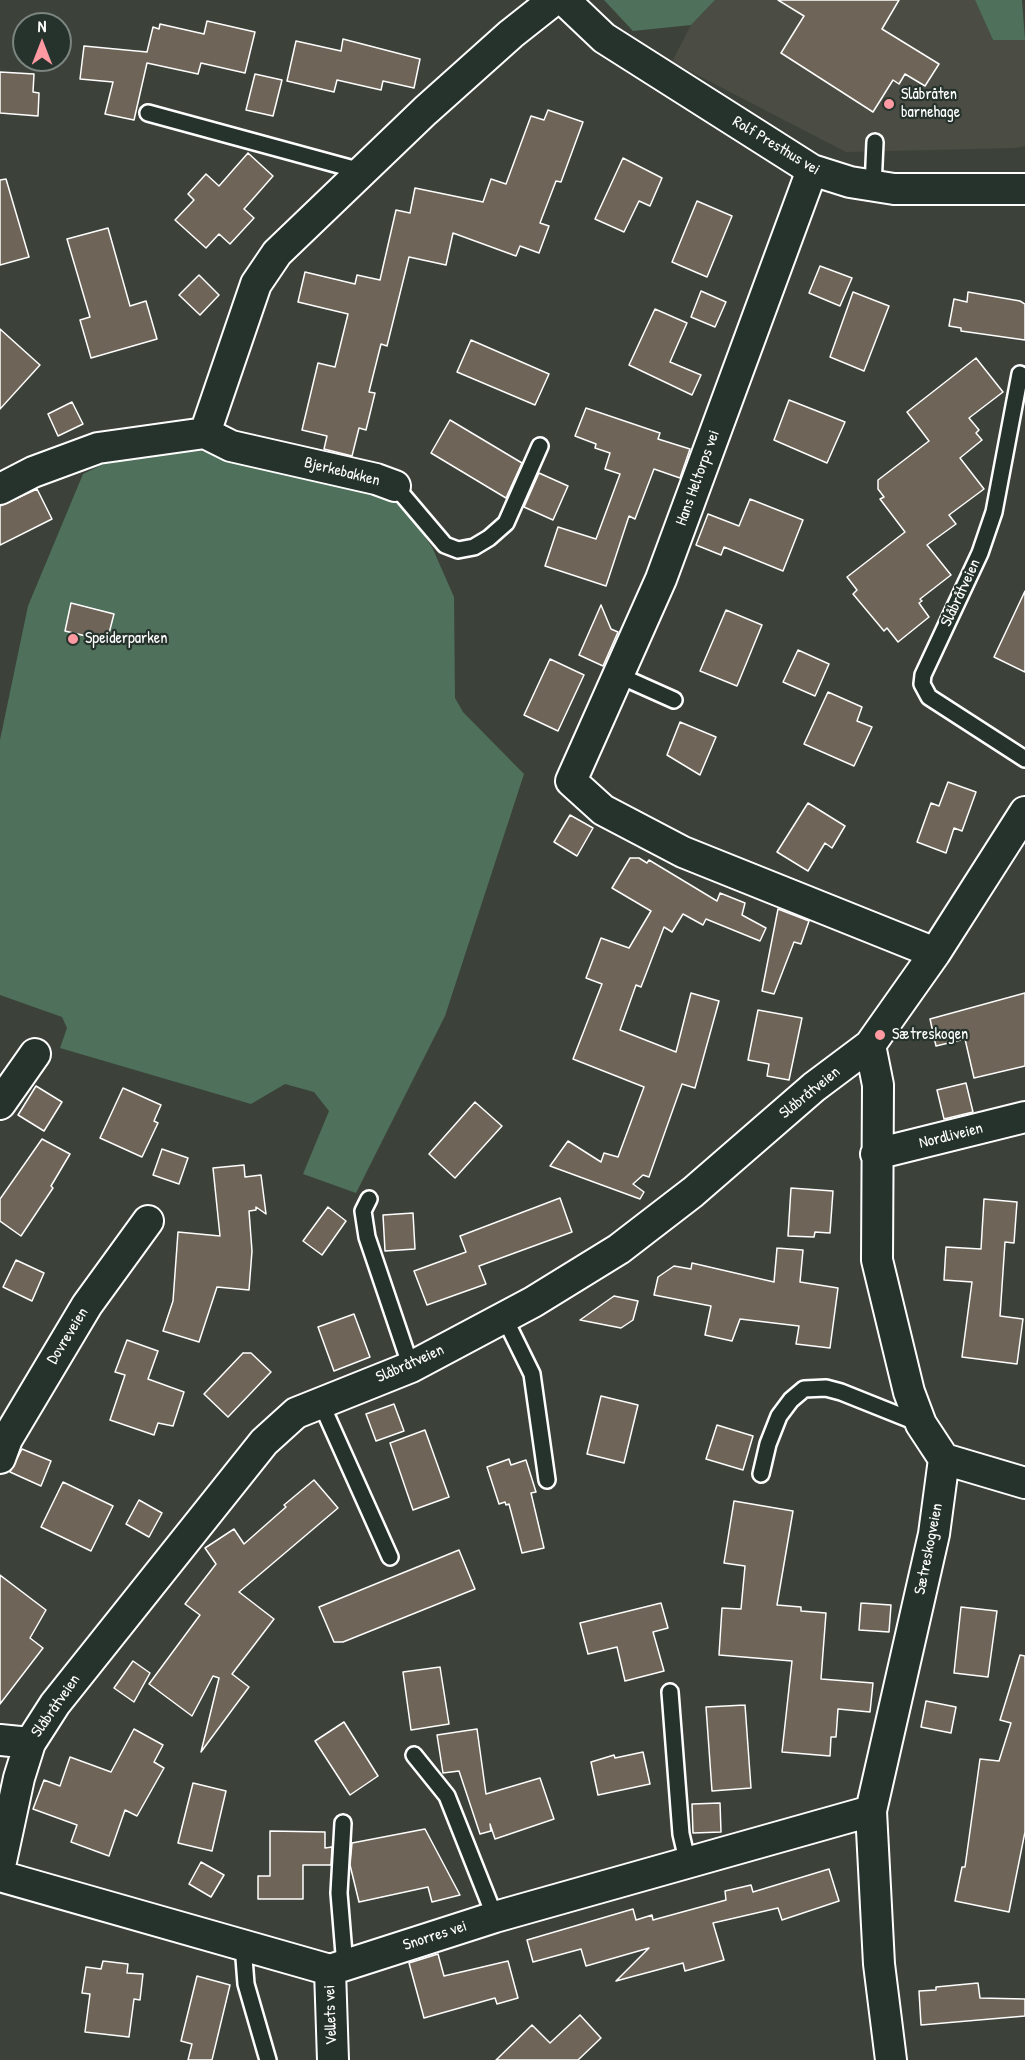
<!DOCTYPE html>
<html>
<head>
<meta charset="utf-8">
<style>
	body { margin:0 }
	#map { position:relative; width:1025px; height:2060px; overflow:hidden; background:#3c423a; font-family:"Patrick Hand",sans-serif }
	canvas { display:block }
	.north { position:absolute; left:12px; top:12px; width:60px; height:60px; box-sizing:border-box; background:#26332d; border:2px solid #7d8581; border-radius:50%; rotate:0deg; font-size:16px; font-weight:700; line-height:24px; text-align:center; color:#fff }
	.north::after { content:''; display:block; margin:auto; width:21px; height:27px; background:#ff9aa2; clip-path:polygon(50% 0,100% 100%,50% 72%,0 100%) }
</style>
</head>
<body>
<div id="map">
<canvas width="1025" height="2060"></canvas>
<div class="north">N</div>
</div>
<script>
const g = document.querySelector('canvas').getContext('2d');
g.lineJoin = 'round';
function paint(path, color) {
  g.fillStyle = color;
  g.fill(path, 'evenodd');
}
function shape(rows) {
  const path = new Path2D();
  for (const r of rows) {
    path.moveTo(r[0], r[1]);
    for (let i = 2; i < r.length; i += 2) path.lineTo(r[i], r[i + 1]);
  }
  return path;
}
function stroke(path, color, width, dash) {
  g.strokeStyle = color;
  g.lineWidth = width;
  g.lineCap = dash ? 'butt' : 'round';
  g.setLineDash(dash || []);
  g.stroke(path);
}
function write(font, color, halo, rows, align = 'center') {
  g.font = font + ' "Patrick Hand",sans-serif';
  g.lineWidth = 4.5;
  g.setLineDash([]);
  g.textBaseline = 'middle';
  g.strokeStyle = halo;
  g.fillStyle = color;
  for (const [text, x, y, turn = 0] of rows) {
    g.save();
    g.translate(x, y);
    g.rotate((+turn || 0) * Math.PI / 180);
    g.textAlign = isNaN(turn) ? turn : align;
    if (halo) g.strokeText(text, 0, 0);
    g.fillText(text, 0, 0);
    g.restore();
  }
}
const built = shape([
	[715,0,975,0,993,40,1025,40,1025,146,1014,148,846,152,672,62,691,25]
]);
const green = shape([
	[604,0,715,0,691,25,633,31],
	[975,0,1022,0,1025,40,993,40],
	[200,451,242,455,388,494,412,518,432,547,454,597,455,698,463,712,524,774,445,1016,356,1193,303,1174,329,1111,314,1092,285,1084,251,1104,60,1048,67,1028,62,1017,0,995,0,740,28,606,83,474,118,457]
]);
const building = shape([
	[778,0,899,0,882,29,939,64,925,86,905,74,899,84,893,80,873,112,781,53,804,16,778,0],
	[207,21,255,32,245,73,201,63,198,74,147,63,134,120,105,114,113,82,80,79,84,46,147,52,153,27,159,29,160,24,204,34,207,21],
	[343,39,420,59,414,88,383,81,381,90,337,80,334,92,287,81,296,41,341,51,343,39],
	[0,72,34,74,33,92,39,93,38,116,0,113,0,72],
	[255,74,282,80,273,116,246,110,255,74],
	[548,110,583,122,561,182,556,181,540,223,549,226,539,253,520,246,516,256,453,233,446,265,409,257,387,346,381,344,369,392,375,393,366,430,359,428,352,456,324,449,327,436,302,430,318,363,335,367,348,314,298,302,305,272,355,284,357,275,380,280,396,210,410,213,415,188,483,202,491,179,506,184,531,116,544,120,548,110],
	[248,153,273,176,244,209,254,218,230,244,219,234,206,248,175,220,194,200,188,194,206,174,219,186,248,153],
	[623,158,662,178,650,206,639,201,624,232,595,219,623,158],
	[6,179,29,257,0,265,0,180,6,179],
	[697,201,732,216,707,277,672,262,697,201],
	[108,228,130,306,146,301,157,339,91,358,80,320,90,317,67,239,108,228],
	[820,266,852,278,840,306,809,293,820,266],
	[199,275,219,295,200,315,179,295,199,275],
	[701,291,726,302,715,327,691,317,701,291],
	[853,292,889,306,864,371,830,357,853,292],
	[968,292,1020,301,1025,304,1025,340,961,331,961,328,949,326,954,299,967,302,968,292],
	[655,309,687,323,670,362,701,375,692,395,629,365,655,309],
	[0,329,40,365,0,409,0,329],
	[471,340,549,374,535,405,457,372,471,340],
	[976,358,1003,392,969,418,979,430,976,433,982,440,960,458,984,489,949,515,956,524,927,545,951,575,920,599,922,601,919,603,929,617,898,642,887,628,884,631,853,594,857,590,847,577,905,532,880,499,884,497,878,489,878,480,929,441,907,412,976,358],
	[789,400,845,422,827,463,774,440,789,400],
	[72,402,83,424,58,436,48,414,72,402],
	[586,408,660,433,658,439,690,449,680,478,654,469,635,519,629,516,606,586,545,566,558,527,596,539,620,474,605,469,610,453,595,448,596,444,575,436,586,408],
	[450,420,522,463,506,498,431,453,450,420],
	[539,473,568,486,553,520,524,507,539,473],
	[37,489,52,519,0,545,0,506,37,489],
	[750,499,803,520,783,571,724,547,721,555,696,545,708,514,739,526,750,499],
	[1025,591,1025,672,994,657,1025,591],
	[71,603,114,614,107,641,65,631,71,603],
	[601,605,611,629,618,632,603,666,579,655,601,605],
	[726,610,762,625,737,686,700,671,726,610],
	[798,650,829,664,815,696,783,682,798,650],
	[550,659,584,675,558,731,524,715,550,659],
	[828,692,862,707,857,721,872,727,854,766,804,744,828,692],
	[680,722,716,737,700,775,667,755,680,722],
	[948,782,976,792,962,831,954,828,946,853,917,842,931,803,939,806,948,782],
	[808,803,845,826,832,848,825,843,808,871,777,852,808,803],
	[570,815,593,828,577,856,554,842,570,815],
	[630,858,639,858,647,863,649,860,717,901,720,893,745,903,742,915,766,928,760,941,706,919,703,925,683,914,672,932,664,927,641,987,636,985,620,1030,676,1052,691,993,719,1001,695,1088,682,1084,649,1177,643,1175,633,1184,644,1192,640,1199,550,1166,568,1141,601,1162,604,1153,618,1157,644,1087,573,1059,602,984,586,978,601,938,629,948,651,911,612,888,630,858],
	[778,909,809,921,801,944,794,942,774,994,762,991,778,909],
	[1025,993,1025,1066,974,1078,965,1039,936,1046,930,1019,1025,993],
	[758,1010,802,1018,789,1080,767,1076,769,1064,748,1060,758,1010],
	[966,1083,973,1112,944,1119,937,1090,966,1083],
	[36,1086,62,1102,44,1131,18,1115,36,1086],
	[123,1088,161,1105,154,1121,158,1123,142,1157,100,1138,123,1088],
	[475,1102,502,1126,455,1178,429,1154,475,1102],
	[42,1139,70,1154,51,1186,53,1188,21,1236,0,1221,0,1199,42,1139],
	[162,1149,188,1158,179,1184,153,1175,162,1149],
	[244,1165,245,1177,261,1175,266,1214,256,1207,256,1210,249,1211,252,1251,249,1290,217,1287,199,1342,163,1331,173,1301,178,1232,220,1236,213,1168,244,1165],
	[791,1188,833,1191,830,1233,815,1232,814,1237,788,1236,791,1188],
	[560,1198,572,1232,479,1266,486,1284,427,1305,414,1271,466,1252,460,1236,560,1198],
	[984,1199,1017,1202,1014,1243,1005,1242,1000,1316,1023,1319,1017,1364,962,1357,972,1282,944,1280,946,1247,981,1249,984,1199],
	[328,1207,346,1221,322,1255,303,1241,328,1207],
	[413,1213,415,1249,385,1251,383,1215,413,1213],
	[777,1248,803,1250,800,1282,838,1288,830,1348,796,1344,799,1326,740,1319,732,1341,705,1335,711,1306,654,1295,658,1277,674,1266,691,1269,692,1263,774,1282,777,1248],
	[16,1260,44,1273,32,1301,3,1287,16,1260],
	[614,1296,638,1301,633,1320,621,1328,580,1320,614,1296],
	[354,1314,370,1357,334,1371,318,1327,354,1314],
	[127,1340,158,1351,148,1379,184,1392,173,1426,158,1423,154,1435,110,1420,125,1375,115,1372,127,1340],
	[243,1353,251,1353,271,1372,228,1417,204,1394,243,1353],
	[601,1396,638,1405,624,1463,587,1454,601,1396],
	[394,1404,404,1431,376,1441,366,1414,394,1404],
	[717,1425,753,1436,743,1470,706,1459,717,1425],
	[425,1430,449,1497,413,1510,390,1443,425,1430],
	[22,1449,51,1461,41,1486,10,1472,22,1449],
	[509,1459,511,1465,526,1460,536,1492,531,1493,544,1548,522,1553,509,1504,506,1505,505,1502,499,1504,487,1467,509,1459],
	[314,1480,338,1508,239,1592,274,1619,232,1674,249,1687,201,1752,219,1678,213,1676,192,1716,149,1684,200,1615,185,1604,216,1564,205,1548,234,1529,244,1544,286,1507,284,1505,314,1480],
	[63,1482,113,1506,91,1551,41,1527,63,1482],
	[139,1500,162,1513,149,1537,126,1524,139,1500],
	[734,1501,793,1511,777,1605,801,1607,801,1611,826,1613,821,1679,873,1683,870,1712,838,1709,836,1737,831,1737,830,1756,782,1752,792,1661,719,1655,722,1608,741,1609,745,1566,724,1563,734,1501],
	[459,1550,475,1589,343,1642,334,1642,319,1607,459,1550],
	[0,1575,46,1610,30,1638,43,1648,0,1704,0,1575],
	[661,1603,668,1628,653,1632,664,1671,625,1681,617,1647,588,1654,580,1623,661,1603],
	[861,1603,891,1605,889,1632,859,1630,861,1603],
	[961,1607,997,1611,988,1677,954,1673,961,1607],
	[1020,1655,1025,1656,1025,1832,1009,1912,955,1901,962,1867,965,1867,980,1759,999,1761,1011,1723,1000,1720,1020,1655],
	[133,1661,150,1673,134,1702,114,1688,133,1661],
	[440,1667,449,1724,411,1730,403,1672,440,1667],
	[926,1701,956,1707,951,1733,921,1727,926,1701],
	[745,1705,751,1788,712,1791,706,1707,745,1705],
	[344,1722,378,1776,350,1795,315,1741,344,1722],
	[134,1729,163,1745,154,1762,164,1768,137,1816,125,1810,109,1856,71,1842,77,1825,33,1809,44,1780,60,1786,70,1757,111,1772,134,1729],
	[477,1729,486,1794,540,1778,554,1819,495,1839,490,1824,491,1831,480,1834,459,1771,443,1773,437,1735,477,1729],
	[643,1752,650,1784,598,1795,591,1762,614,1755,615,1758,643,1752],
	[193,1783,226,1791,212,1851,178,1843,193,1783],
	[720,1803,721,1832,693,1833,692,1804,720,1803],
	[425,1829,460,1895,432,1902,428,1887,359,1902,350,1865,352,1843,425,1829],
	[270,1831,325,1832,325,1848,332,1847,331,1865,303,1865,303,1899,258,1899,258,1876,270,1876,270,1831],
	[201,1862,224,1875,211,1897,189,1884,201,1862],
	[829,1869,839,1901,782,1920,778,1908,713,1923,724,1960,685,1971,683,1963,616,1981,649,1948,586,1966,581,1949,533,1962,527,1940,633,1909,636,1920,652,1915,653,1920,726,1900,725,1891,751,1885,753,1892,829,1869],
	[438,1954,444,1976,508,1961,518,1998,497,2004,495,1998,424,2018,409,1963,438,1954],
	[103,1961,128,1964,127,1973,143,1974,140,2000,134,1999,129,2037,85,2032,90,1994,82,1993,86,1967,101,1969,103,1961],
	[197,1976,230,1985,212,2060,188,2060,192,2044,181,2041,197,1976],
	[978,1983,980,1998,1025,1999,1025,2016,921,2025,919,1991,936,1990,936,1987,978,1983],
	[580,2015,601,2038,578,2060,496,2060,532,2025,550,2043,580,2015]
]);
const lane = shape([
	[148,113,361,171],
	[873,187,875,142],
	[1020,374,994,512,980,553,923,675,922,684,929,697,1025,759],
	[395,486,445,545,458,550,474,547,489,538,506,523,540,446],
	[618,675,674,700],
	[369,1199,363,1211,367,1237,411,1367],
	[504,1317,532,1374,547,1480],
	[320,1401,390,1557],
	[761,1474,768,1444,779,1416,791,1400,804,1389,826,1388,841,1392,921,1424],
	[670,1692,681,1834,688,1864],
	[414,1755,447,1796,495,1917],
	[343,1823,339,1893,345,1966],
	[243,1945,246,1984,268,2060]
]);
const street = shape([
	[564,0,604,38,812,170,850,182,894,189,1025,189],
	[812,170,661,579,571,781,603,810,683,852,935,953],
	[205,433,231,446,376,479,395,486],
	[0,489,33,472,98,448,205,433,256,284,277,253,425,111,511,34,554,0],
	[870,1045,878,1085,877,1260,909,1392,921,1424,944,1459,934,1534,871,1811,879,1964,891,2060],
	[0,1104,35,1054],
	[876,1154,1025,1117],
	[0,1458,7,1439,87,1305,148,1221],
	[944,1459,1025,1483],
	[0,1740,30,1743],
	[0,1866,19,1778,30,1743,55,1704,264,1442,296,1413,411,1367,533,1302,619,1249,693,1192,814,1087,870,1045,935,953,1025,812],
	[0,1876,330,1970,495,1917,871,1811],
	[330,1970,333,2060]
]);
const markers = [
	[889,104,6,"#ff9aa2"],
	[73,639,6,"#ff9aa2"],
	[880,1035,6,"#ff9aa2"]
];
const poiNames = [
	["Slåbråten",901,95],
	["barnehage",901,113],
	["Speiderparken",85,639],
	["Sætreskogen",892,1035]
];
const streetNames = [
	["Rolf Presthus vei",776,146,31],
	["Bjerkebakken",342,472,14],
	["Hans Heltorps vei",698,478,-70],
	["Slåbråtveien",961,593,-65],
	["Slåbråtveien",810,1093,-39],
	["Nordliveien",951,1136,-14],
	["Dovreveien",68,1336,-58],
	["Slåbråtveien",410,1364,-24],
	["Sætreskogveien",929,1549,-79],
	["Slåbråtveien",56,1706,-55],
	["Snorres vei",435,1936,-18],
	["Vellets vei",331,2015,-92]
];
paint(built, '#4b4c43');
paint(green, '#4f705a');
paint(building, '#6e6457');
stroke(building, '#fff', 1.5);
stroke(lane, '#fff', 20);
stroke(street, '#fff', 34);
stroke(lane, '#26332d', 15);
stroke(street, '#26332d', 30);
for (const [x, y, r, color] of markers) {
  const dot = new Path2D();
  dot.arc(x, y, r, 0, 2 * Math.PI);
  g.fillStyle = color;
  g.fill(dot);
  stroke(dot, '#26332d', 2);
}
write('16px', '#fff', '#26332d', poiNames, 'left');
write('16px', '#fff', '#26332d', streetNames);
</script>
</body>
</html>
